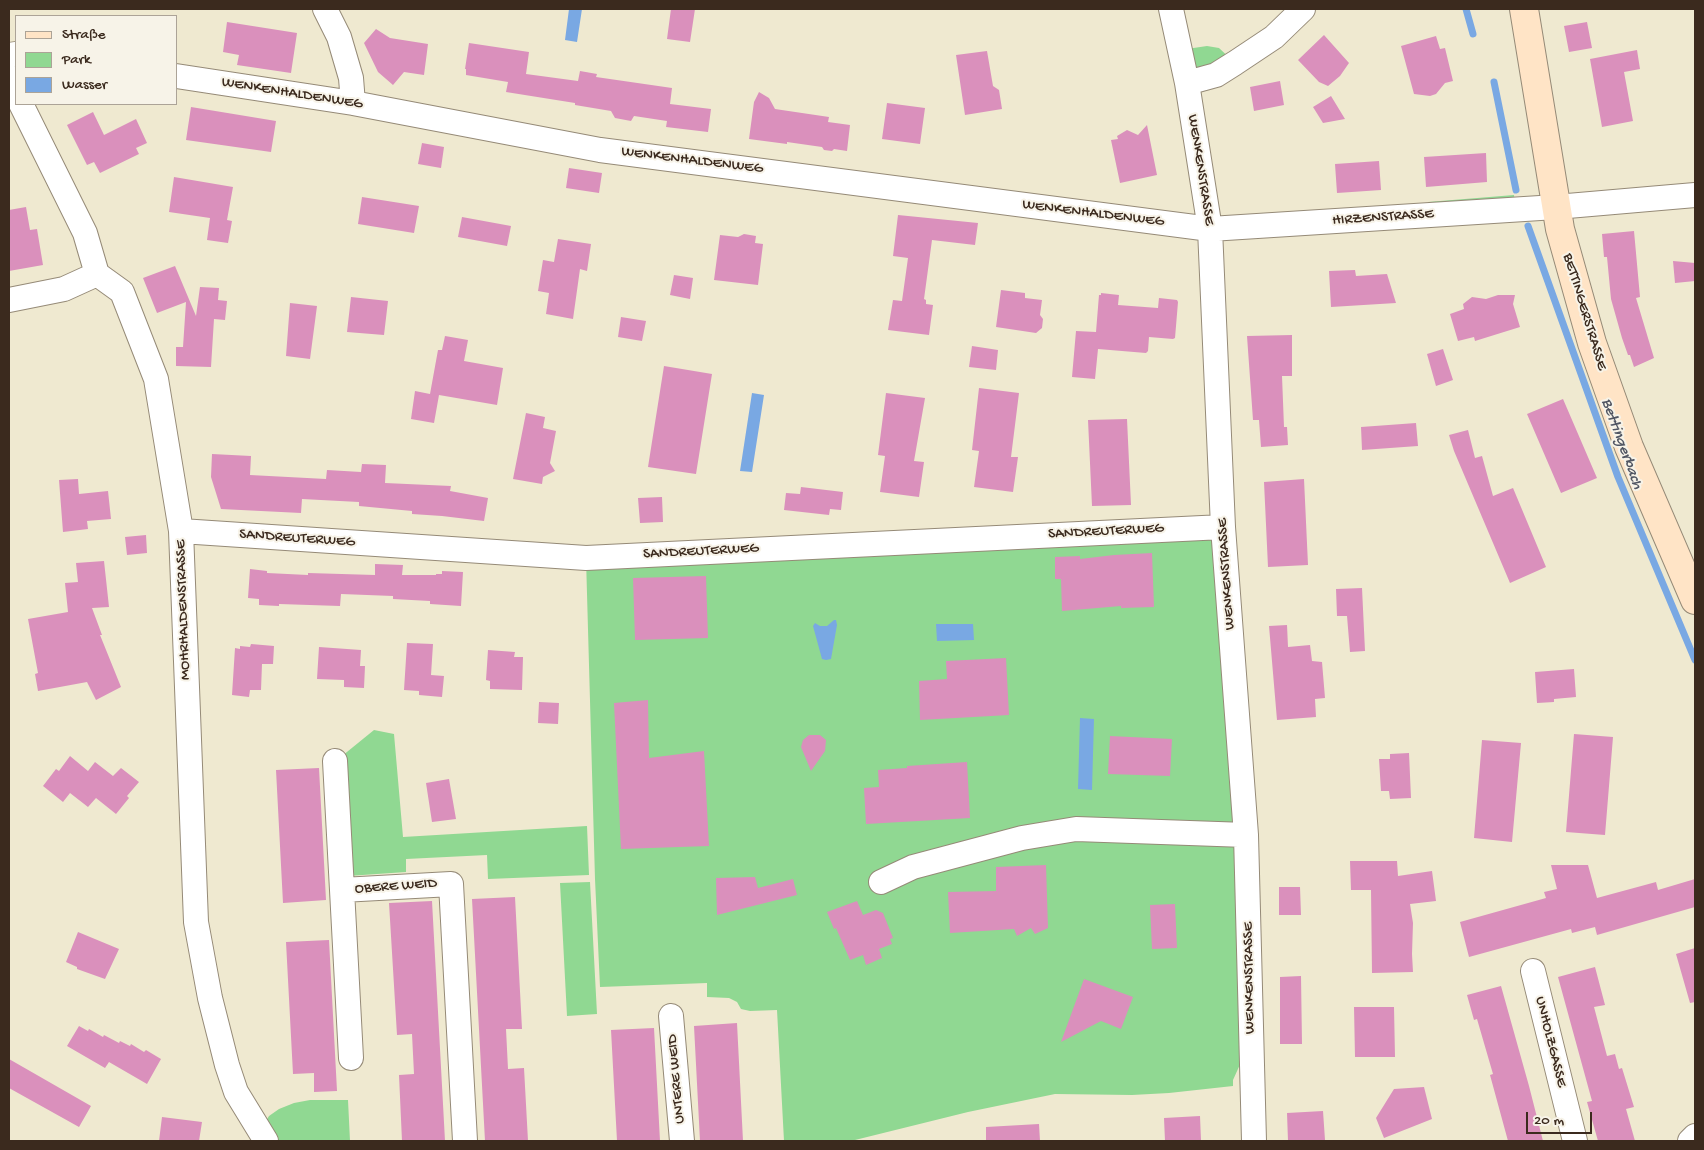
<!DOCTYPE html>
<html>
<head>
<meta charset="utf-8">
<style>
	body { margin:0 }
	#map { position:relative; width:1704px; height:1150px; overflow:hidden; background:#efe9d0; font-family:"Gochi Hand",sans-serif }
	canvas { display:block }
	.frame { position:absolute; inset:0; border:10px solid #3b2a1e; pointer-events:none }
	.legend { position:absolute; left:15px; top:15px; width:162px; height:90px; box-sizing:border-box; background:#f7f3e8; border:1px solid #aca397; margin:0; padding:6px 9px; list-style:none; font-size:15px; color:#3b2a1e }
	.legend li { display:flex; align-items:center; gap:10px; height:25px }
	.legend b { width:25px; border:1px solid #aca397 }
	.scale { position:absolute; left:1526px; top:1112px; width:66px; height:22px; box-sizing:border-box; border:2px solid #3b2a1e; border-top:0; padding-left:6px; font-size:15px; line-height:18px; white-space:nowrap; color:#3b2a1e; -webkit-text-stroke:4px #f7f3e8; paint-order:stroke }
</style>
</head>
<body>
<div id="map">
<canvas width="1704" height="1150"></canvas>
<div class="frame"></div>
<ul class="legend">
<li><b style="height:6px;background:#ffe4c6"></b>Straße</li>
<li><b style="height:14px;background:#90d892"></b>Park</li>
<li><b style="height:14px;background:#79a8e3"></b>Wasser</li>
</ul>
<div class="scale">20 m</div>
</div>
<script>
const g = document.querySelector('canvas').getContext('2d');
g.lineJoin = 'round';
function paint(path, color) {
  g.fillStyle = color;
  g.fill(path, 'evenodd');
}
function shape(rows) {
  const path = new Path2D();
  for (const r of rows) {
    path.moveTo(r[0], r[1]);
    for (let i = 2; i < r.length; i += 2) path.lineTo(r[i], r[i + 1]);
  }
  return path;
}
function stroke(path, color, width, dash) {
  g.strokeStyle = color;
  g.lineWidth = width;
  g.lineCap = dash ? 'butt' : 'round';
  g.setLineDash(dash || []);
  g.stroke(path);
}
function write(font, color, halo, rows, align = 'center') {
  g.font = font + ' "Gochi Hand",sans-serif';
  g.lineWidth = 4;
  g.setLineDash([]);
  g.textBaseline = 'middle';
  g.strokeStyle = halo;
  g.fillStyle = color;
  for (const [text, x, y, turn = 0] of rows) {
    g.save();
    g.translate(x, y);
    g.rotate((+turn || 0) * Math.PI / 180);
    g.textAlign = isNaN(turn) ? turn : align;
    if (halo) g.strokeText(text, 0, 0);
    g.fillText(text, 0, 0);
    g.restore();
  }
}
const green = shape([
	[1207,46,1219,48,1235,63,1187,83,1180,50],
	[1514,195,1515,203,1429,209,1428,202],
	[1223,527,1251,1040,1233,1080,1233,1086,1169,1093,1132,1095,1055,1094,968,1112,855,1140,784,1141,777,1010,750,1011,741,1009,737,1002,729,998,707,997,707,983,600,987,595,879,586,558],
	[374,730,394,734,403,837,587,826,589,875,488,879,487,855,406,859,406,872,348,876,342,756],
	[590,882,597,1014,567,1016,560,883],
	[310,1100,348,1100,350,1141,275,1141,266,1121,269,1116,279,1109,294,1103]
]);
const water = shape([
	[569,9,582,9,577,42,565,40],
	[752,393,764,395,752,472,740,471],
	[834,620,836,620,837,625,831,659,826,660,822,659,813,626,815,623,820,626,827,626],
	[936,624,973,624,974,640,937,641],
	[1080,718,1094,719,1092,790,1078,789]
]);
const stream = shape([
	[1466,9,1473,34],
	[1494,82,1516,190],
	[1528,226,1618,477,1695,660]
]);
const building = shape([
	[671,9,695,9,690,42,667,39],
	[227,22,297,33,291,73,237,65,239,55,223,52],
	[1587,22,1592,48,1569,52,1564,26],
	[376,29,390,38,428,44,424,75,404,72,393,85,378,72,364,43],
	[1324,35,1349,63,1340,76,1328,86,1319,82,1298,60],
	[1436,36,1440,49,1445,48,1453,81,1445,83,1436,94,1430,96,1414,94,1401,46],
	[469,43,529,52,526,74,578,81,580,71,597,74,596,77,672,88,670,104,711,109,708,132,666,127,667,121,634,116,631,121,615,118,611,111,575,105,575,103,506,92,508,82,466,75,466,69,465,69],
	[1637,50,1640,69,1624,72,1633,121,1602,127,1590,59],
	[987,51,993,86,999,90,1002,109,965,115,956,55],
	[1280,81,1284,105,1254,111,1250,87],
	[759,92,769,98,775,109,829,117,828,122,850,125,847,151,834,149,832,151,824,150,822,147,787,142,787,144,749,139,754,102],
	[1331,96,1345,119,1323,123,1313,107],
	[887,103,925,108,920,144,882,139],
	[191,107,276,121,271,152,186,140],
	[93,112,104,135,136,119,147,143,136,148,139,154,100,173,94,162,87,165,67,125],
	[1147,125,1157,175,1120,183,1111,140,1118,139,1117,136,1127,130,1138,135],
	[422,143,444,147,441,168,418,164],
	[1486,153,1487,182,1426,187,1424,157],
	[1379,161,1381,190,1337,193,1335,164],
	[569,168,602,173,599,193,566,188],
	[174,177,233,187,227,220,232,221,228,243,207,240,210,218,169,212],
	[362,197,419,206,414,233,358,224],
	[26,207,30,230,37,229,43,265,9,271,9,210],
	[898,215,978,223,975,245,932,240,924,299,926,300,926,304,933,305,929,335,888,330,893,300,902,301,908,258,893,256],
	[462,217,511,226,507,246,458,237],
	[1634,231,1640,297,1636,298,1654,358,1634,367,1630,355,1628,355,1622,338,1611,299,1607,257,1604,257,1602,234],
	[744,234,756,236,755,243,763,244,758,285,714,280,720,235,738,237],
	[558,239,591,244,587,271,580,269,573,319,546,314,549,293,538,291,543,260,554,262],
	[1673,261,1695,263,1695,281,1675,283],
	[175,266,196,316,200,287,219,288,218,300,227,301,225,320,214,319,211,367,176,366,176,347,183,347,186,302,157,313,143,278],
	[1355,270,1356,276,1387,274,1396,303,1331,307,1329,271],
	[674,275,693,278,690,299,670,295],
	[1001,290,1025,293,1025,298,1042,300,1040,315,1043,319,1042,328,1036,333,996,327],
	[1101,293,1119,295,1118,305,1158,308,1159,298,1177,300,1178,302,1175,338,1173,339,1149,337,1148,351,1146,353,1098,349,1095,379,1072,377,1076,331,1096,332,1099,295,1101,295],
	[1498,295,1515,295,1513,304,1520,327,1475,341,1474,337,1458,341,1450,314,1464,309,1463,304,1472,297,1486,299],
	[351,297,388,301,384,335,347,332],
	[290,303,317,306,310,359,286,356],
	[621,317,646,321,642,341,618,337],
	[1292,335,1292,376,1282,376,1284,427,1287,427,1288,445,1261,447,1259,420,1253,420,1247,336],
	[445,336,468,340,464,361,503,368,497,405,439,395,434,423,411,419,415,391,430,394,438,350,442,350],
	[972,346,998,350,996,370,969,367],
	[1443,349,1453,380,1436,386,1427,354],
	[664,366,712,374,696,474,648,467],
	[979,388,1019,393,1011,457,1018,457,1013,492,974,487,979,451,972,450],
	[886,393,925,398,914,461,924,462,919,497,880,492,885,456,878,455],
	[1563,399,1597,478,1561,493,1527,414],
	[526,413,545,417,543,428,556,431,550,463,555,471,543,477,542,484,513,479],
	[1127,419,1131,505,1092,506,1088,420],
	[1416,423,1418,446,1362,450,1361,427],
	[1468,430,1475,458,1482,456,1493,496,1513,488,1546,567,1510,583,1454,451,1449,435],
	[212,454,251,456,250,475,326,479,327,470,361,472,362,464,386,465,385,483,451,486,450,491,488,498,484,521,442,516,412,514,412,511,359,506,359,502,302,499,301,513,221,509,211,477],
	[78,479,79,494,108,491,111,519,87,521,88,529,63,532,59,480],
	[1304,479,1308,565,1268,567,1264,482],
	[801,487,843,492,841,510,830,509,829,515,784,510,786,493,800,494],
	[662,497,663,522,640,523,638,498],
	[146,535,147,553,127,555,125,537],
	[1152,553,1154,607,1121,608,1121,606,1062,611,1061,579,1055,579,1055,557,1080,556,1080,559,1114,555],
	[104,561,109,607,92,608,102,635,100,635,121,687,96,700,87,682,38,691,35,674,38,673,28,619,68,612,65,583,78,582,76,563],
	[375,564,403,565,402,575,436,575,436,574,442,574,442,571,463,572,461,606,430,604,430,601,393,599,393,596,341,594,340,606,279,604,279,606,259,605,259,599,248,598,250,569,267,571,267,573,308,575,308,573,375,575],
	[706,576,708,638,635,640,633,578],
	[1362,588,1365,651,1350,652,1347,616,1337,616,1336,589],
	[1287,625,1288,647,1310,645,1312,661,1322,662,1325,698,1315,699,1316,717,1277,720,1269,626],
	[407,643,433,644,431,675,444,676,442,697,419,695,419,691,404,690],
	[251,644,274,646,273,664,262,664,261,690,250,690,249,697,232,695,235,648,240,649,240,646,250,647],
	[319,647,361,650,360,666,365,666,364,688,344,687,344,680,317,679],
	[488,650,515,652,514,657,523,657,522,690,490,689,490,681,486,680],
	[1006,658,1009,715,920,720,919,681,947,679,946,661],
	[1574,669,1576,697,1554,699,1554,702,1537,703,1535,672],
	[648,700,649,758,704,751,709,846,621,849,614,703],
	[539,702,559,703,558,724,538,723],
	[1574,734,1613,737,1605,835,1566,832],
	[809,735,820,735,826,740,825,751,811,771,801,747,803,740],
	[1110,736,1172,739,1170,776,1108,774],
	[1482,740,1521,743,1512,842,1474,838],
	[1409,753,1411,798,1390,799,1389,791,1381,791,1379,759,1390,759,1390,754],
	[70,756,88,771,95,762,113,776,121,768,139,782,127,796,129,798,116,814,96,798,88,807,70,793,63,802,43,786,56,769,59,771],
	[967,762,970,818,866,824,864,788,879,787,878,770,907,768,907,766],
	[319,768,326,900,283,903,276,770],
	[449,779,456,819,432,822,426,783],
	[1350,861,1397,861,1398,876,1432,871,1436,901,1410,904,1413,923,1412,954,1413,972,1372,973,1371,890,1351,890],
	[1046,865,1048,928,1035,934,1031,928,1017,936,1014,929,950,933,948,892,996,891,996,867],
	[1551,865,1588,865,1597,898,1656,882,1658,890,1695,879,1695,907,1597,935,1595,927,1572,933,1571,929,1469,957,1460,922,1546,898,1544,892,1557,889],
	[755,877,758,888,793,879,797,895,717,915,716,878],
	[1279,887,1300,887,1301,915,1279,915],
	[515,897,522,1029,506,1029,508,1069,524,1068,528,1141,485,1141,472,899],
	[432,901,445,1141,402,1141,399,1075,414,1074,412,1034,397,1035,389,903],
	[857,901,863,915,876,910,883,913,893,938,890,939,892,944,879,949,882,958,866,965,863,955,850,960,836,928,834,929,827,912],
	[1175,904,1177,948,1152,949,1150,905],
	[78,932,119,949,105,979,77,969,77,967,66,962],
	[329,940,337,1091,314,1092,314,1073,293,1074,286,942],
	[1695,948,1695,1002,1690,1003,1676,954],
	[1595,967,1605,1005,1594,1007,1607,1056,1615,1054,1619,1069,1622,1068,1634,1107,1626,1109,1635,1141,1598,1141,1587,1102,1592,1101,1558,977],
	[1301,976,1302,1044,1280,1044,1280,977],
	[1084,979,1133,997,1121,1029,1101,1021,1061,1042],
	[1501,986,1529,1086,1543,1141,1508,1141,1490,1075,1493,1074,1477,1019,1474,1020,1467,995],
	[1354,1007,1394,1007,1395,1057,1355,1057],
	[737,1023,743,1141,700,1141,694,1026],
	[79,1026,88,1031,89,1029,103,1037,104,1035,119,1043,120,1041,130,1046,131,1044,144,1052,146,1050,161,1059,147,1084,109,1062,105,1068,67,1046],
	[654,1028,660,1141,617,1141,611,1030],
	[9,1059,91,1106,79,1127,9,1088],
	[1424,1087,1432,1119,1384,1138,1376,1118,1394,1089],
	[1323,1111,1325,1140,1288,1141,1287,1113],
	[1200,1116,1201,1141,1165,1141,1164,1118],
	[162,1117,202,1122,199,1141,159,1141],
	[1039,1124,1040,1141,986,1141,986,1127]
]);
const street = shape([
	[325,9,339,37,351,78,353,103],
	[1171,9,1187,83,1210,229,1223,527,1246,835,1254,1141],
	[9,55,16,54],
	[176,76,353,103,600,150,1210,229,1556,207,1695,195],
	[9,77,16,94],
	[1187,83,1216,75,1235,63,1274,37,1303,9],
	[21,104,85,233,97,274,122,292,156,379,181,531,196,922,210,998,227,1065,236,1092,266,1141],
	[9,300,64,289,97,274],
	[181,531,586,558,1223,527],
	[335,761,342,890],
	[881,882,913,867,1022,838,1076,829,1246,835],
	[1533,971,1575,1141],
	[671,1016,682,1141],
	[351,1058,342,890,451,884,465,1141],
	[1690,1141,1695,1136]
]);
const secondary = shape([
	[1524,9,1560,229,1592,343,1629,447,1695,600]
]);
const streetNames = [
	["WENKENHALDENWEG",292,94,9],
	["WENKENHALDENWEG",692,161,7],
	["WENKENSTRASSE",1200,170,81],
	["WENKENHALDENWEG",1093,214,7],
	["HIRZENSTRASSE",1383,218,-4],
	["BETTINGERSTRASSE",1584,312,73],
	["SANDREUTERWEG",1106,532,-3],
	["SANDREUTERWEG",297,539,4],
	["SANDREUTERWEG",701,552,-3],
	["WENKENSTRASSE",1227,574,-94],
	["MOHRHALDENSTRASSE",184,610,-92],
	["OBERE WEID",396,887,-4],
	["WENKENSTRASSE",1250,978,-91],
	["UNHOLZGASSE",1550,1042,76],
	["UNTERE WEID",677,1079,-95]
];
const waterNames = [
	["Bettingerbach",1621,444,70]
];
paint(green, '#90d892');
paint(water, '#79a8e3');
stroke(stream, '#79a8e3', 7);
paint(building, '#da90bc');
stroke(street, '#958a77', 26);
stroke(secondary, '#958a77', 30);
stroke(street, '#fff', 24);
stroke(secondary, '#ffe4c6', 28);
write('15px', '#3b2a1e', '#f7f3e8', streetNames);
write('italic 16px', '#515663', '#f7f3e8', waterNames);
</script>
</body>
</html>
